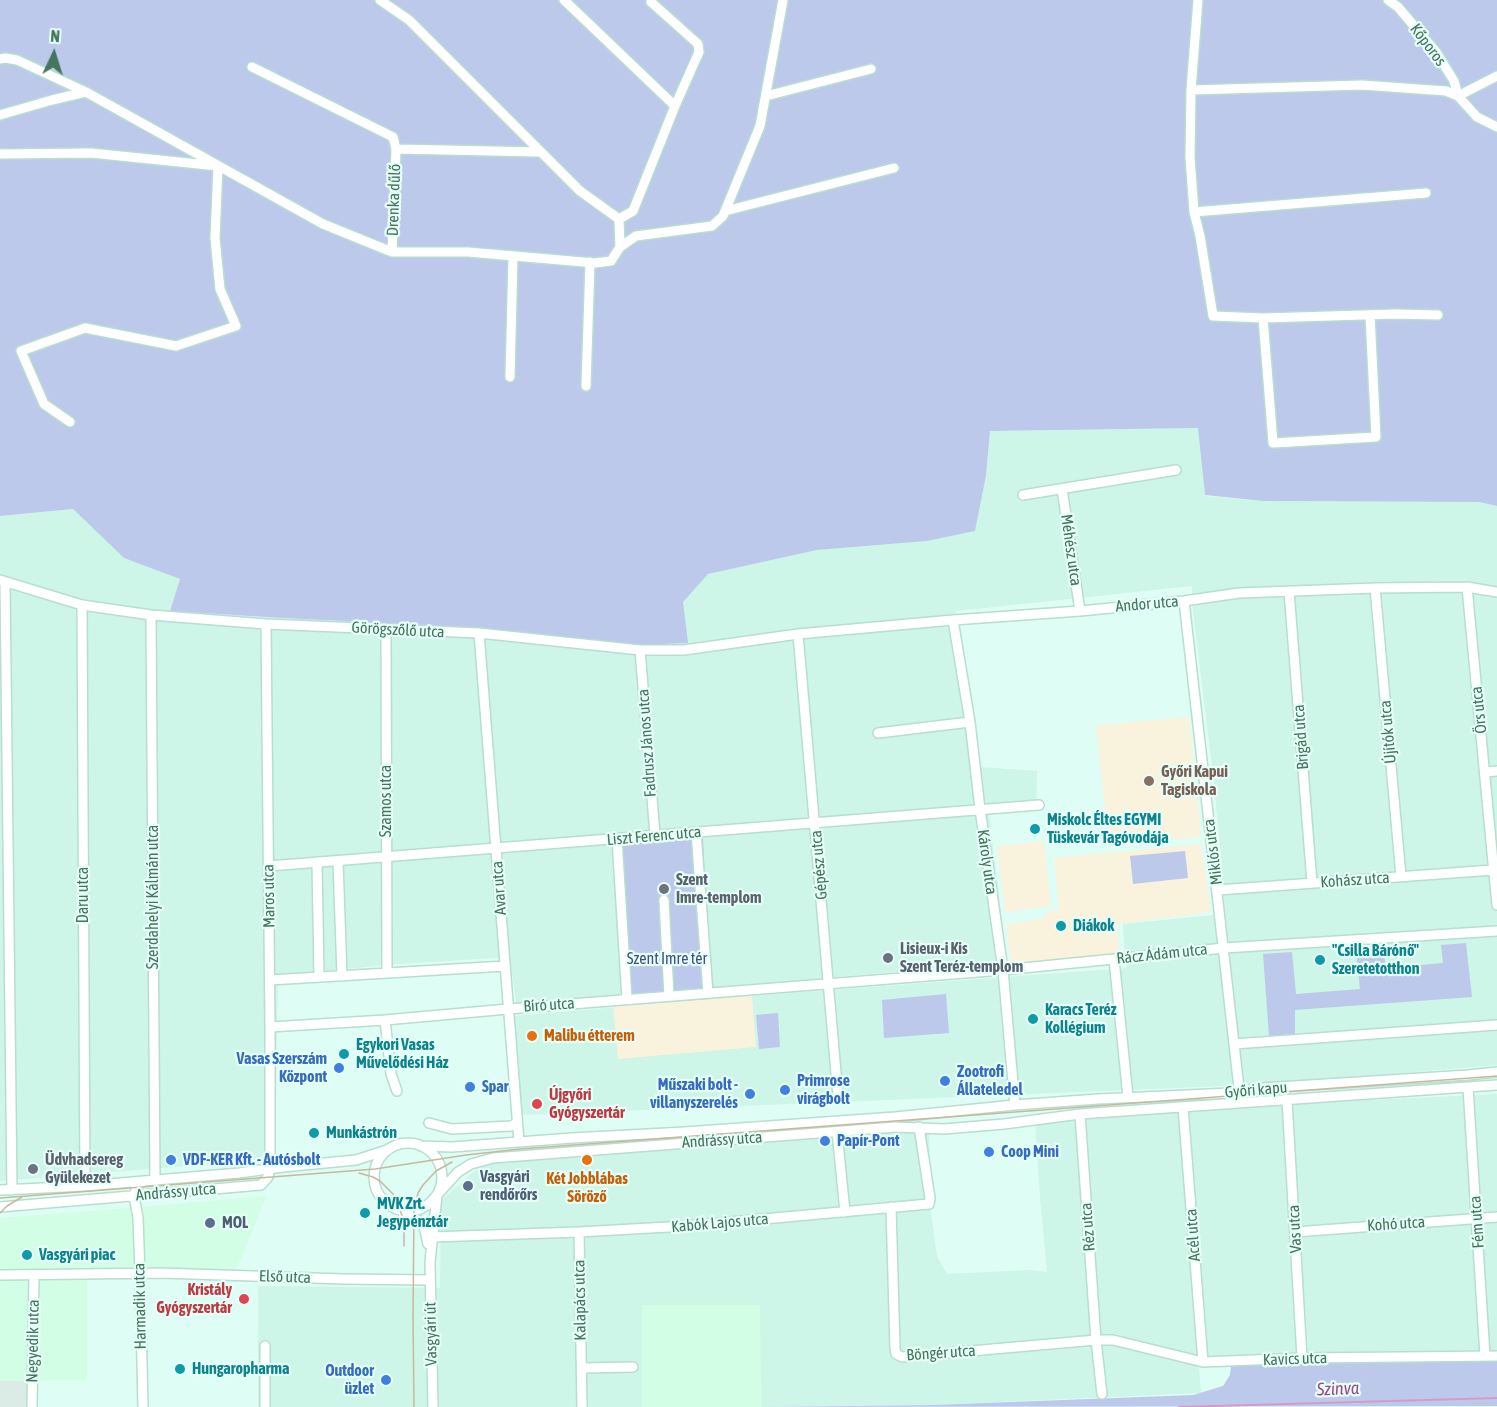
<!DOCTYPE html>
<html>
<head>
<meta charset="utf-8">
<style>
	body { margin:0 }
	#map { position:relative; width:1497px; height:1407px; overflow:hidden; background:#defdf5; font-family:"Asap Condensed",sans-serif }
	canvas { display:block }
	.north { position:absolute; left:24px; top:24px; width:60px; height:60px; -webkit-text-stroke:4px #e6fff8; paint-order:stroke; rotate:4deg; font-size:16px; font-weight:700; line-height:24px; text-align:center; color:#46745c }
	.north::after { content:''; display:block; margin:auto; width:21px; height:27px; background:#46745c; clip-path:polygon(50% 0,100% 100%,50% 72%,0 100%) }
</style>
</head>
<body>
<div id="map">
<canvas width="1497" height="1407"></canvas>
<div class="north">N</div>
</div>
<script>
const g = document.querySelector('canvas').getContext('2d');
g.lineJoin = 'round';
function paint(path, color) {
  g.fillStyle = color;
  g.fill(path, 'evenodd');
}
function shape(rows) {
  const path = new Path2D();
  for (const r of rows) {
    if (r.length === 3) {
      path.moveTo(r[0] + r[2], r[1]);
      path.arc(r[0], r[1], r[2], 0, 2 * Math.PI);
      continue;
    }
    path.moveTo(r[0], r[1]);
    for (let i = 2; i < r.length; i += 2) path.lineTo(r[i], r[i + 1]);
  }
  return path;
}
function stroke(path, color, width, dash) {
  g.strokeStyle = color;
  g.lineWidth = width;
  g.lineCap = dash ? 'butt' : 'round';
  g.setLineDash(dash || []);
  g.stroke(path);
}
function write(font, color, halo, rows, align = 'center') {
  g.font = font + ' "Asap Condensed",sans-serif';
  g.lineWidth = 4.5;
  g.setLineDash([]);
  g.textBaseline = 'middle';
  g.strokeStyle = halo;
  g.fillStyle = color;
  for (const [text, x, y, turn = 0] of rows) {
    g.save();
    g.translate(x, y);
    g.rotate((+turn || 0) * Math.PI / 180);
    g.textAlign = isNaN(turn) ? turn : align;
    if (halo) g.strokeText(text, 0, 0);
    g.fillText(text, 0, 0);
    g.restore();
  }
}
const residential = shape([
	[1199,428,1205,496,1263,501,1479,502,1497,506,1497,1065,1273,1084,522,1115,514,1016,710,999,1126,968,1123,924,1214,915,1221,855,1214,783,1193,611,1192,586,956,611,953,620,979,767,1037,771,1036,810,989,814,1007,962,710,988,627,1004,517,1011,510,957,399,964,278,975,275,1159,0,1181,0,516,73,509,124,558,180,579,170,611,266,617,474,628,640,645,708,574,817,550,927,541,975,531,986,476,990,431],
	[1497,1094,1497,1350,1316,1352,1198,1357,1201,1393,933,1405,761,1407,759,1306,643,1305,642,1407,258,1407,258,1286,440,1288,441,1200,483,1164,515,1157,909,1128,929,1130,931,1213,937,1256,947,1274,1030,1270,1047,1272,1040,1196,1035,1121,1204,1108]
]);
const commercial = shape([
	[266,1196,241,1259,230,1277,87,1278,87,1380,0,1381,0,1218,130,1208],
	[642,1305,760,1305,761,1407,642,1407]
]);
const industrial = shape([
	[0,1381,28,1381,28,1407,0,1407]
]);
const education = shape([
	[1189,717,1201,836,1109,848,1096,725],
	[1044,841,1051,906,1005,912,997,846],
	[1201,844,1211,912,1117,924,1119,954,1011,965,1006,924,1045,918,1046,912,1059,909,1054,858],
	[752,996,756,1047,618,1059,613,1006]
]);
const green = shape([
	[0,0,1497,0,1497,506,1479,502,1263,501,1205,495,1198,428,990,431,986,476,975,531,927,541,817,550,708,574,683,602,688,643,640,645,474,628,266,617,170,611,180,579,124,558,73,509,0,516],
	[703,837,710,999,627,1005,621,842],
	[1185,851,1188,878,1133,884,1130,856],
	[1466,943,1472,997,1295,1010,1295,1034,1269,1036,1263,954,1292,952,1296,994,1360,989,1356,951,1383,948,1386,968,1443,963,1441,945],
	[946,994,949,1033,884,1038,882,1000],
	[778,1013,780,1047,759,1049,756,1015],
	[1497,1359,1497,1406,764,1407,933,1405,1193,1395,1223,1386,1230,1375,1231,1365,1343,1361]
]);
const stream = shape([
	[1179,1407,1497,1398]
]);
const minor = shape([
	[380,0,409,20,580,191,619,219,633,211,675,106,699,52,698,44,651,2,652,0],
	[564,0,675,106],
	[1198,0,1191,90,1190,157,1194,212,1200,236,1213,316,1263,318,1396,314,1438,315],
	[1388,0,1398,7,1436,52,1454,81,1458,96,1477,117,1497,127],
	[0,59,5,58,17,60,86,92,323,224,392,252,468,252,595,263,611,261,620,247,619,219],
	[252,67,393,137,396,149,392,252],
	[1191,90,1362,85,1446,91,1458,96,1497,76],
	[766,96,871,69],
	[0,115,52,100,86,92],
	[396,149,539,152],
	[0,154,91,153,218,166,215,238,220,289,236,326,176,346,85,328,21,351,44,404,70,422],
	[725,211,894,168],
	[1194,212,1426,193],
	[620,247,636,236,712,226,723,216,760,126,783,0],
	[1263,318,1273,443,1376,437,1370,315],
	[510,377,513,257],
	[586,386,590,262],
	[1062,489,1080,611],
	[1023,495,1176,470],
	[0,580,82,605,151,615,266,624,479,633,640,650,684,650,798,634,953,620,1080,611,1184,601,1239,593,1375,588,1467,587,1497,592],
	[5,582,12,1190],
	[1467,587,1497,905],
	[1375,588,1401,876],
	[1289,591,1312,883],
	[1184,601,1240,1097],
	[82,605,85,1186],
	[151,615,155,1180],
	[953,620,970,722,980,809,1003,970,1015,1105],
	[386,629,387,973],
	[479,633,519,1142],
	[798,634,838,1096],
	[640,650,655,835],
	[878,733,970,722],
	[1485,772,1497,771],
	[696,832,708,993],
	[617,839,627,999],
	[338,861,342,976],
	[317,862,319,977],
	[269,866,1039,805],
	[1218,890,1493,870],
	[664,900,669,996],
	[1114,959,1128,1097],
	[270,980,505,966],
	[385,1020,391,1074,397,1091],
	[270,1027,385,1020,508,1009,1003,970,1224,948,1497,931],
	[1234,1044,1497,1025],
	[1468,1087,1485,1356],
	[1287,1100,1302,1358],
	[1183,1107,1203,1362],
	[1080,1114,1096,1340,1102,1394],
	[429,1123,452,1129,511,1126,517,1123],
	[837,1132,845,1212],
	[408,1177,34],
	[421,1146,452,1147,572,1138,685,1132,895,1117,1015,1105,1098,1099,1231,1093,1263,1088,1468,1075,1497,1072],
	[0,1190,85,1186,239,1173,283,1167,356,1160,387,1150],
	[437,1195,458,1172,471,1164,493,1158,895,1127,944,1129,1004,1124,1080,1114,1497,1085],
	[0,1207,261,1185,268,1177,270,1169,270,1027,266,624],
	[891,1207,895,1348,896,1354,902,1357,1096,1340,1113,1340,1203,1362,1302,1358,1497,1356],
	[403,1213,420,1221,424,1226,428,1244],
	[579,1232,582,1407],
	[1295,1232,1497,1217],
	[432,1237,579,1232,686,1226,929,1204,930,1198,919,1127],
	[1,1275,161,1273,344,1279,430,1280],
	[582,1368,633,1367],
	[32,1407,34,1275],
	[143,1407,140,1274,138,1218,134,1196,137,1186,143,1181],
	[265,1407,265,1346],
	[433,1407,430,1262,437,1195]
]);
const tram = shape([
	[359,1173,373,1177,380,1181,393,1194,404,1220,404,1246],
	[0,1198,375,1169,466,1155,520,1149,1497,1076],
	[0,1213,7,1206,22,1197],
	[414,1407,413,1317,414,1211,418,1193,423,1185,436,1171,452,1162]
]);
const markers = [
	[1149,781,6,"#8d6e63"],
	[1035,829,6,"#0f9aa8"],
	[664,889,6,"#6b7280"],
	[1061,926,6,"#0f9aa8"],
	[888,958,6,"#6b7280"],
	[1320,960,6,"#0f9aa8"],
	[1033,1019,6,"#0f9aa8"],
	[532,1036,6,"#e8710a"],
	[344,1054,6,"#0f9aa8"],
	[339,1068,6,"#3f7fe0"],
	[945,1081,6,"#3f7fe0"],
	[470,1087,6,"#3f7fe0"],
	[785,1090,6,"#3f7fe0"],
	[750,1094,6,"#3f7fe0"],
	[537,1104,6,"#e0444e"],
	[314,1133,6,"#0f9aa8"],
	[825,1141,6,"#3f7fe0"],
	[989,1152,6,"#3f7fe0"],
	[171,1160,6,"#3f7fe0"],
	[587,1160,6,"#e8710a"],
	[33,1169,6,"#6b7280"],
	[468,1186,6,"#5c6f8a"],
	[365,1213,6,"#0f9aa8"],
	[210,1223,6,"#5c6f8a"],
	[27,1255,6,"#0f9aa8"],
	[244,1299,6,"#e0444e"],
	[180,1369,6,"#0f9aa8"],
	[386,1380,6,"#3f7fe0"]
];
const streetNames = [
	["Kőporos",1428,45,53],
	["Drenka dűlő",394,200,-88],
	["Méhész utca",1071,550,82],
	["Andor utca",1147,604,-5],
	["Görögszőlő utca",398,630,3],
	["Örs utca",1479,710,-96],
	["Újítók utca",1388,732,-95],
	["Brigád utca",1301,737,-94],
	["Fadrusz János utca",647,743,-94],
	["Szamos utca",386,801,-90],
	["Liszt Ferenc utca",654,836,-5],
	["Miklós utca",1213,852,-97],
	["Károly utca",987,862,82],
	["Gépész utca",819,865,-95],
	["Kohász utca",1355,880,-4],
	["Avar utca",499,888,-94],
	["Daru utca",83,895,-90],
	["Maros utca",269,896,-91],
	["Szerdahelyi Kálmán utca",153,897,-90],
	["Rácz Ádám utca",1162,954,-6],
	["Bíró utca",549,1005,-4],
	["Győri kapu",1256,1090,-5],
	["Andrássy utca",722,1140,-4],
	["Andrássy utca",176,1192,-5],
	["Fém utca",1477,1222,-94],
	["Kabók Lajos utca",720,1223,-5],
	["Kohó utca",1396,1224,-4],
	["Réz utca",1088,1227,-94],
	["Vas utca",1295,1229,-93],
	["Acél utca",1193,1235,-94],
	["Első utca",285,1277,2],
	["Kalapács utca",580,1300,-91],
	["Harmadik utca",140,1306,-91],
	["Vasgyári út",431,1334,-91],
	["Negyedik utca",33,1341,-89],
	["Böngér utca",941,1353,-4],
	["Kavics utca",1295,1359,-2]
];
const educationNames = [
	["Győri Kapui",1161,772],
	["Tagiskola",1161,790]
];
const cultureNames = [
	["Miskolc Éltes EGYMI",1047,820],
	["Tüskevár Tagóvodája",1047,838],
	["Diákok",1073,926],
	["\"Csilla Bárónő\"",1332,951],
	["Szeretetotthon",1332,969],
	["Karacs Teréz",1045,1010],
	["Kollégium",1045,1028],
	["Egykori Vasas",356,1045],
	["Művelődési Ház",356,1063],
	["Munkástrón",326,1133],
	["MVK Zrt.",377,1204],
	["Jegypénztár",377,1222],
	["Vasgyári piac",39,1255],
	["Hungaropharma",192,1369]
];
const worshipNames = [
	["Szent",676,880],
	["Imre-templom",676,898],
	["Lisieux-i Kis",900,949],
	["Szent Teréz-templom",900,967],
	["Üdvhadsereg",45,1160],
	["Gyülekezet",45,1178]
];
const parkNames = [
	["Szent Imre tér",667,959]
];
const foodNames = [
	["Malibu étterem",544,1036],
	["Két Jobblábas",587,1179,"center"],
	["Söröző",587,1197,"center"]
];
const shopNames = [
	["Vasas Szerszám",327,1059,"right"],
	["Központ",327,1077,"right"],
	["Zootrofi",957,1072],
	["Állateledel",957,1090],
	["Primrose",797,1081],
	["virágbolt",797,1099],
	["Műszaki bolt -",738,1085,"right"],
	["villanyszerelés",738,1103,"right"],
	["Spar",482,1087],
	["Papír-Pont",837,1141],
	["Coop Mini",1001,1152],
	["VDF-KER Kft. - Autósbolt",183,1160],
	["Outdoor",374,1371,"right"],
	["üzlet",374,1389,"right"]
];
const healthNames = [
	["Újgyőri",549,1095],
	["Gyógyszertár",549,1113],
	["Kristály",232,1290,"right"],
	["Gyógyszertár",232,1308,"right"]
];
const serviceNames = [
	["Vasgyári",480,1177],
	["rendőrőrs",480,1195],
	["MOL",222,1223]
];
const waterNames = [
	["Szinva",1338,1389,-2]
];
paint(residential, '#cdf5e8');
paint(commercial, '#d1fee5');
paint(industrial, '#dbebe5');
paint(education, '#f9f2dc');
paint(green, '#bdc9eb');
stroke(stream, '#d999c6', 2);
stroke(minor, '#b8decf', 12);
stroke(minor, '#fff', 9);
stroke(tram, '#c6b99e', 1.5);
for (const [x, y, r, color] of markers) {
  const dot = new Path2D();
  dot.arc(x, y, r, 0, 2 * Math.PI);
  g.fillStyle = color;
  g.fill(dot);
  stroke(dot, '#e6fff8', 2);
}
write('16px', '#46745c', '#e6fff8', streetNames);
write('bold 16px', '#785e54', '#e6fff8', educationNames, 'left');
write('bold 16px', '#0d838f', '#e6fff8', cultureNames, 'left');
write('bold 16px', '#5b616d', '#e6fff8', worshipNames, 'left');
write('16px', '#424d86', '#e6fff8', parkNames);
write('bold 16px', '#c56008', '#e6fff8', foodNames, 'left');
write('bold 16px', '#366cbe', '#e6fff8', shopNames, 'left');
write('bold 16px', '#be3a42', '#e6fff8', healthNames, 'left');
write('bold 16px', '#4e5e75', '#e6fff8', serviceNames, 'left');
write('italic 18px', '#9e4784', '#e6fff8', waterNames);
</script>
</body>
</html>
